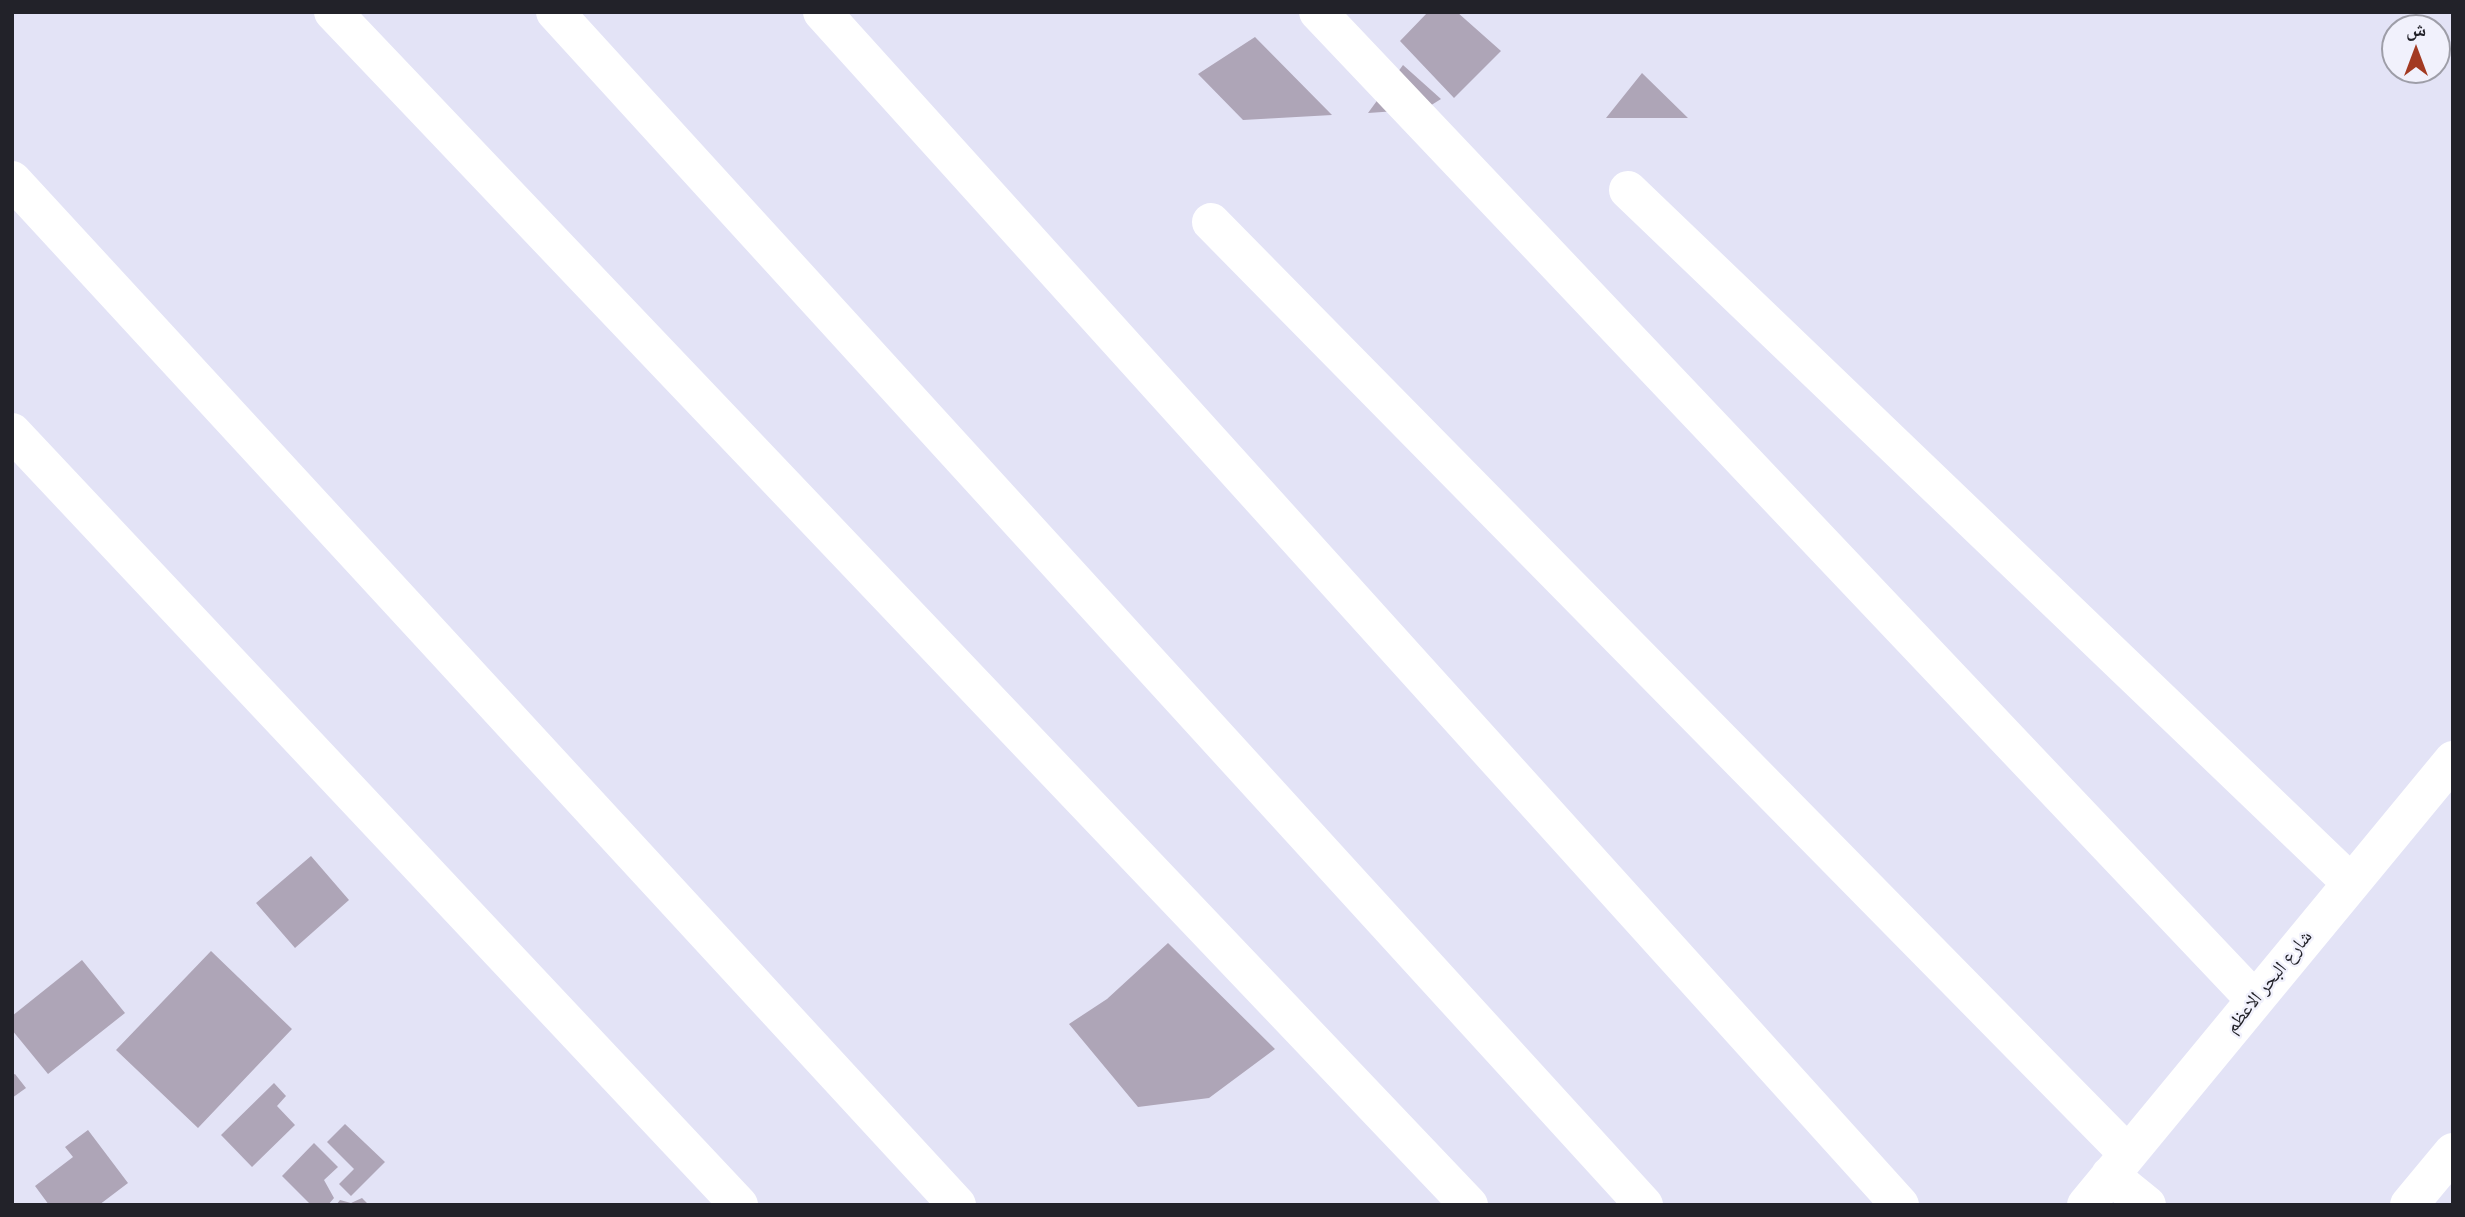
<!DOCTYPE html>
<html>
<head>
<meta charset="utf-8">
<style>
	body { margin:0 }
	#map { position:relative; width:2465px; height:1217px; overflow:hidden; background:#e3e3f6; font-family:Karla,"Noto Naskh Arabic",sans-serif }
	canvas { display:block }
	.frame { position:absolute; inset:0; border:14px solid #222229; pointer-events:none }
	.north { position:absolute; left:2381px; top:14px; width:70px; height:70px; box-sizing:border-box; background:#f1f1fc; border:2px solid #9e9ea8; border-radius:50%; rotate:0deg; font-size:19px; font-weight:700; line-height:28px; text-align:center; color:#222229 }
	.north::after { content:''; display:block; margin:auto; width:24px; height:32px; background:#a33a22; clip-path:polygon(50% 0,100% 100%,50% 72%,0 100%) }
</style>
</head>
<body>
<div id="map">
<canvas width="2465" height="1217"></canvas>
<div class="frame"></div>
<div class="north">ش</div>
</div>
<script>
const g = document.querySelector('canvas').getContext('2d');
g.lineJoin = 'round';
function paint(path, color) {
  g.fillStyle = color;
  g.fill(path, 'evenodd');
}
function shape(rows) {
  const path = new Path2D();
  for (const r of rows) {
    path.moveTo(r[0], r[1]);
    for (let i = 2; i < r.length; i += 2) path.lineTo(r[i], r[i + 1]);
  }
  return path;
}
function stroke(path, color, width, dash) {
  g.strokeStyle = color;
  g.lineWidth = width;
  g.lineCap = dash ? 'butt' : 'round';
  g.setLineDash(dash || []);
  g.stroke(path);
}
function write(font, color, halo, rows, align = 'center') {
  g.font = font + ' Karla,"Noto Naskh Arabic",sans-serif';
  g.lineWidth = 5;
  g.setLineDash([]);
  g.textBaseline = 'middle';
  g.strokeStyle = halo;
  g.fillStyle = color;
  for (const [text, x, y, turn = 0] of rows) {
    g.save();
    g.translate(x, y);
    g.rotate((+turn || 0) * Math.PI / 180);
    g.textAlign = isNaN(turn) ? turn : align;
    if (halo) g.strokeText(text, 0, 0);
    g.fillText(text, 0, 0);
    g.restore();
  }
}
const building = shape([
	[1428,12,1457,12,1501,51,1454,98,1400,41],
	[1255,37,1332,115,1243,120,1198,74],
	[1403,65,1441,99,1425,109,1368,113],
	[1642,73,1688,118,1606,118],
	[311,856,349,900,295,948,256,903],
	[1168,943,1275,1049,1209,1098,1138,1107,1069,1024,1107,999],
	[211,951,292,1029,198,1128,116,1050],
	[82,960,125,1013,48,1074,12,1030,12,1016],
	[15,1074,26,1088,12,1098,12,1075],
	[274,1083,286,1096,277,1106,295,1125,252,1167,221,1135],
	[345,1124,385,1162,351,1196,339,1184,354,1169,327,1142],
	[88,1130,128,1183,99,1205,49,1205,35,1186,73,1157,65,1147],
	[314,1143,338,1167,324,1180,334,1198,328,1205,311,1205,282,1176],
	[362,1198,369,1205,336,1205,340,1200,351,1203]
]);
const minor = shape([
	[333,12,1469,1205],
	[555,12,1644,1205],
	[822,12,1900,1205],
	[1318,12,2255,1000],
	[12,180,957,1205],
	[1628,190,2351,883],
	[1211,222,2128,1154],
	[12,432,739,1205],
	[2110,1175,2147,1205],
	[2086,1205,2453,760],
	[2409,1205,2453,1152]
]);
const streetNames = [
	["شارع البحر الاعظم",2269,982,-51]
];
paint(building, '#aea5b7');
stroke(minor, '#fff', 38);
write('19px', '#222229', '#f1f1fc', streetNames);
</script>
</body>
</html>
